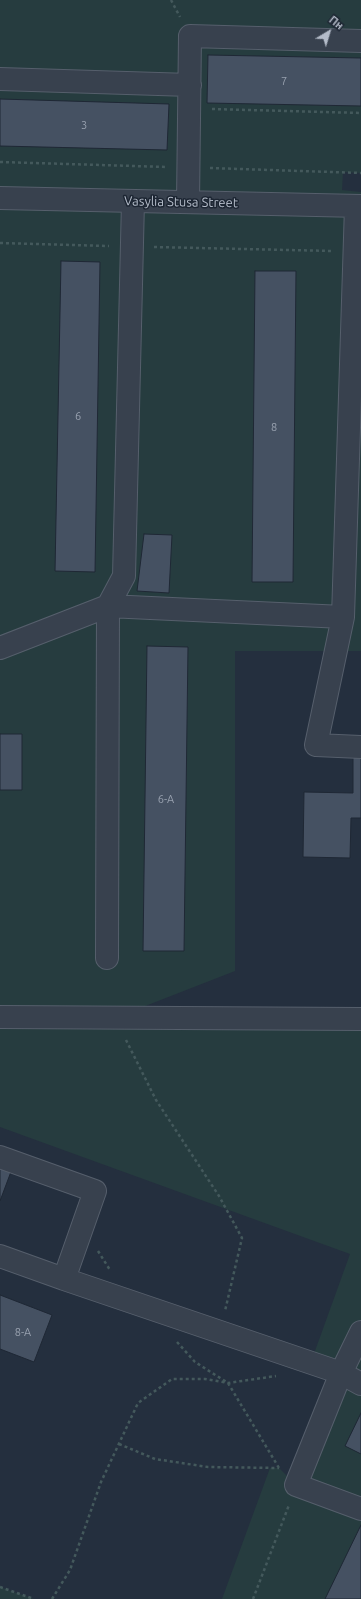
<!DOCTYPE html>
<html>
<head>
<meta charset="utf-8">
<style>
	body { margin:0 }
	#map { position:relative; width:361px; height:1599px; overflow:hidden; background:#242f3e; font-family:Ubuntu,sans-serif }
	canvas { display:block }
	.north { position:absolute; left:309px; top:12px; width:40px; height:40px; -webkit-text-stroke:3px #1d2633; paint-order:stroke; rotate:38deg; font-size:11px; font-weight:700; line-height:16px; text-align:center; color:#b4bcc9 }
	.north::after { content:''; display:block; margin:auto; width:14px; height:18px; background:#b4bcc9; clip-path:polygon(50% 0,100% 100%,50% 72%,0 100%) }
</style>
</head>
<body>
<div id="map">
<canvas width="361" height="1599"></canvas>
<div class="north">Пн</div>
</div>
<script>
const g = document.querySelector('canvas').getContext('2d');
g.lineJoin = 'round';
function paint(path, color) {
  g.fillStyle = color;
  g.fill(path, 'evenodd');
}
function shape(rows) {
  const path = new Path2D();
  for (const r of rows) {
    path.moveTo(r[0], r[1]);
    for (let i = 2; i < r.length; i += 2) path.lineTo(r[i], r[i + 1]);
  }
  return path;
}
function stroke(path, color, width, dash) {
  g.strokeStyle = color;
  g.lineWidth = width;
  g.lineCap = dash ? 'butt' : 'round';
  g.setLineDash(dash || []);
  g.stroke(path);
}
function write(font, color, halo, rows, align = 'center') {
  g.font = font + ' Ubuntu,sans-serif';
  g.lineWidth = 3;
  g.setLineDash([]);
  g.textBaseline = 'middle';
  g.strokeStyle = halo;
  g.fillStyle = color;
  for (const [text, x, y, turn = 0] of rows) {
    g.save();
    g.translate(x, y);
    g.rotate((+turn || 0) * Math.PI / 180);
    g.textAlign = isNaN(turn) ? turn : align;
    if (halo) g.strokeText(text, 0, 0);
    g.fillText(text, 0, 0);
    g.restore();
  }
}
const green = shape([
	[0,0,361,0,361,173,343,172,342,190,361,192,361,651,235,651,235,971,117,1017,361,1019,361,1413,345,1446,361,1454,361,1525,325,1599,222,1599,270,1468,279,1468,296,1485,341,1373,311,1362,350,1254,0,1127,0,790,22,789,22,734,0,734,0,146,167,150,169,104,0,99],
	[61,261,100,262,55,571],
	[0,1587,34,1599,0,1599]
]);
const building = shape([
	[208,55,361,58,361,106,207,103,208,55],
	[0,99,169,104,167,150,0,146,0,99],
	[61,261,100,262,95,572,55,571,61,261],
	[255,271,296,271,293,582,252,582,255,271],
	[144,534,172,535,169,593,137,591,144,534],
	[147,646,188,647,184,951,143,951,147,646],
	[0,734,22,734,22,790,0,790,0,734],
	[353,751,361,751,361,818,351,818,350,858,303,857,304,792,353,793,353,751],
	[0,1165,12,1169,0,1201,0,1165],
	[0,1295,52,1315,34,1362,0,1349,0,1295],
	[361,1413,361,1454,345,1446,361,1413],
	[361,1525,361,1599,325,1599,361,1525]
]);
const path = shape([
	[171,0,180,17],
	[212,109,361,113],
	[0,162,167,167],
	[210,168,361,173],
	[0,243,109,246],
	[154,247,333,251],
	[126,1040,156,1100,219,1196,242,1238,225,1311],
	[98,1251,110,1270],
	[177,1342,195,1362,228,1383,279,1468],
	[119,1444,155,1459,208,1467,279,1468],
	[0,1587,34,1599],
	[52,1599,70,1570,101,1482,138,1403,172,1379,205,1379,228,1383,276,1376],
	[253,1599,289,1505]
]);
const minor = shape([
	[0,79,190,85],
	[0,198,361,206],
	[188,202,190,36,361,41],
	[343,617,316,745,361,747],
	[0,648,108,606,343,617,356,206],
	[107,958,108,606,124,576,133,201],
	[0,1017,361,1019],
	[0,1157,95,1191,64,1279,0,1256],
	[64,1279,341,1373,296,1485,361,1509],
	[361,1332,341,1373,361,1384]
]);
const numberNames = [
	["7",284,81],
	["3",84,125],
	["6",78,416],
	["8",274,427],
	["6-А",166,799],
	["8-А",23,1332]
];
const streetNames = [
	["Vasylia Stusa Street",181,202,1]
];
paint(green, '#263c3f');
paint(building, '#455162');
stroke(building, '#1f2835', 1);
stroke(minor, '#565f6c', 24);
stroke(path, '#44595c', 2.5, [3, 3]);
stroke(minor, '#38414e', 22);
write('11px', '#98a1af', null, numberNames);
write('13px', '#b4bcc9', '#1d2633', streetNames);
</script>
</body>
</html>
